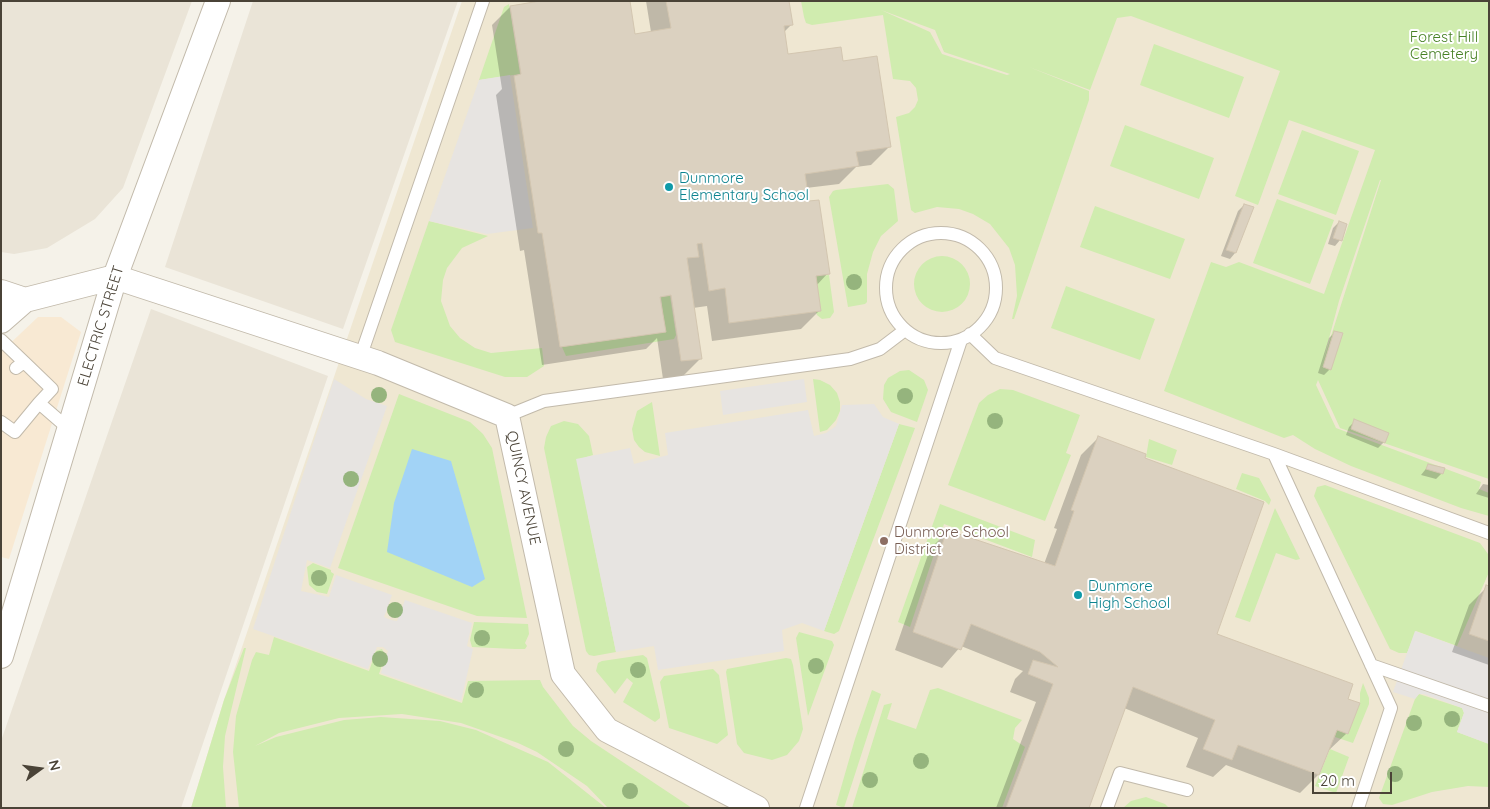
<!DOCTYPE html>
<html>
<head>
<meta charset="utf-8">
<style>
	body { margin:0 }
	#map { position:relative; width:1490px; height:809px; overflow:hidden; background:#f5f2e9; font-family:Quicksand,sans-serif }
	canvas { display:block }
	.frame { position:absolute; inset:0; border:2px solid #4a4337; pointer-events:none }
	.north { position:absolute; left:15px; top:744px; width:50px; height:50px; -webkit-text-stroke:4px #fff; paint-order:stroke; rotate:76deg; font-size:14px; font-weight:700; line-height:20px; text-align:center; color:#4a4337 }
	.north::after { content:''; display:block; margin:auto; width:18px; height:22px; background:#4a4337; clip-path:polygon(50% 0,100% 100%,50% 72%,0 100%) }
	.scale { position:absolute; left:1312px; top:772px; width:80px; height:22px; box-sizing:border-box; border:2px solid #4a4337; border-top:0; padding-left:6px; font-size:15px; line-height:18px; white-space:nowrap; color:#4a4337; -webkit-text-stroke:4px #fff; paint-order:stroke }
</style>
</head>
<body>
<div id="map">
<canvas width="1490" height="809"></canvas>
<div class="frame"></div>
<div class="north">N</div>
<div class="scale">20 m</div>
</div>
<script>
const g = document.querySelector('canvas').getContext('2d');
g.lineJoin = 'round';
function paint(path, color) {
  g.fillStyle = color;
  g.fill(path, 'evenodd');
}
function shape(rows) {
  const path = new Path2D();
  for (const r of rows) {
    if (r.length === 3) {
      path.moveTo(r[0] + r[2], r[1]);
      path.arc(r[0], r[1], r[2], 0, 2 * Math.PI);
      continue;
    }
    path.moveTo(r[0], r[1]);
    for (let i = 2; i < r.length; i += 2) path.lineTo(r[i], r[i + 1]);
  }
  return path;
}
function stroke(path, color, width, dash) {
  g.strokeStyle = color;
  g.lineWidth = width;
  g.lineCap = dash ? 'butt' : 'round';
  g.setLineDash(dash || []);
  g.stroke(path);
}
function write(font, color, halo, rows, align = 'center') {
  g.font = font + ' Quicksand,sans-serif';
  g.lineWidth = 4;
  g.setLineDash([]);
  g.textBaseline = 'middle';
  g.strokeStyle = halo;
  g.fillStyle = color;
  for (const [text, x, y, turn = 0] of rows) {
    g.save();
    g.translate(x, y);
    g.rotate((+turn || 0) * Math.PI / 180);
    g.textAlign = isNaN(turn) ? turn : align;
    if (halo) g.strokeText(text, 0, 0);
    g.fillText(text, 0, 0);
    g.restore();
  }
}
const residential = shape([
	[1,1,192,1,123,188,95,219,47,248,14,254,1,252],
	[253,1,458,1,343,329,165,267],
	[151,309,328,376,181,808,1,808,1,741]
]);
const commercial = shape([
	[38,317,61,317,81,332,9,559,1,557,1,352]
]);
const education = shape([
	[462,1,1196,1,1489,109,1489,808,191,808,224,700]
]);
const green = shape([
	[801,1,1489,1,1489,479,1340,428,1318,380,1316,385,1336,428,1481,482,1479,489,1489,493,1489,516,1461,508,1351,466,1315,449,1293,435,1284,438,1164,391,1211,262,1226,267,1239,262,1324,294,1375,150,1289,120,1258,205,1235,196,1280,71,1131,16,1117,18,1090,90,1029,67,1089,91,1089,100,1014,319,1012,319,1017,296,1015,265,1009,248,990,224,973,214,959,209,937,207,915,213,911,210,896,117,909,113,915,107,918,100,916,88,910,81,893,79,883,15,812,25,806,23,804,17],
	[881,10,935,30,944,52,1010,74,1007,75,942,54,930,32],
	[1380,180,1381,180,1323,361,1339,301],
	[509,4,520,74,479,80,504,7],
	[1154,44,1244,77,1229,118,1140,85],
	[1125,125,1214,158,1199,199,1110,166],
	[1302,130,1359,151,1336,215,1278,194],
	[888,184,894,189,898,221,881,236,873,252,867,274,867,302,865,304,848,307,829,197,833,191,836,190],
	[1277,199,1334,220,1310,284,1253,263],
	[1095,206,1185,239,1170,279,1080,247],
	[429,221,488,236,462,248,447,268,443,280,441,301,450,326,460,338,475,348,491,353,542,348,544,366,527,377,505,377,395,342,391,330],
	[942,284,28],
	[829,275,834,312,830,318,822,319,817,315,816,312,821,311,816,276],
	[1066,286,1155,319,1140,360,1051,328],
	[670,296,676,335,674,339,566,356,562,347,665,332,661,297],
	[909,370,924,380,928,390,917,422,891,412,883,399,884,385,888,378,900,371],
	[813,379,820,380,830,385,837,393,840,402,840,411,836,420,827,430,820,432],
	[1000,389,1013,390,1080,415,1066,453,1071,455,1045,521,948,485,979,403,988,395],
	[399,394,470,422,483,434,492,448,527,618,477,616,338,568],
	[652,402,660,456,645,452,639,447,634,440,632,429,637,411],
	[564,421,578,424,589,436,593,455,577,460,616,652,594,656,589,655,586,651,544,448,546,437,551,426],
	[899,424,915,428,839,631,834,634,824,631],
	[1149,439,1177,450,1172,465,1146,457],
	[1242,473,1259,478,1271,500,1269,505,1265,501,1236,489],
	[1325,485,1480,543,1488,554,1489,572,1457,646,1416,631,1407,653,1399,653,1390,649,1314,496,1317,487],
	[940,504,1035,540,1032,557,944,524,910,627,898,622],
	[1275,508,1300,559,1296,560,1276,553,1250,622,1235,617],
	[313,563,331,570,331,572,334,574,327,594,317,592,309,585,307,567],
	[474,622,528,624,529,634,525,643,527,646,525,649,515,649,472,647,470,640],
	[799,632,832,641,834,645,808,716,796,638],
	[274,637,369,671,376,651,382,649,385,656,379,674,462,703,468,681,540,680,543,687,573,726,591,741,692,808,608,808,587,786,537,752,518,743,461,723,402,714,339,718,279,733,255,746,276,737,344,720,381,717,440,721,476,730,548,762,606,808,239,808,233,752,236,716,252,660,256,652,269,655],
	[244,648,246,648,225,736,223,767,226,808,191,808,224,700],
	[643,655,647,658,660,714,660,718,655,722,623,702,633,683,627,678,615,694,596,671,598,663,602,661],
	[786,658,791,659,793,665,803,729,799,741,787,755,772,760,744,753,737,744,726,672,727,669],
	[713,669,719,675,728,735,717,744,669,728,660,682,664,676],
	[1363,683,1369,698,1369,704,1353,743,1335,737,1337,730,1348,734,1360,703,1360,693],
	[938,688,1022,720,1015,728,1013,739,1025,747,1002,808,852,808,884,705,892,703,887,719,916,729,930,690],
	[872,690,881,694,844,808,836,805,855,739],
	[1419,694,1462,708,1464,713,1457,732,1489,744,1489,787,1468,786,1432,792,1392,805,1383,804,1379,798,1415,699],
	[1330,749,1349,757,1336,793,1315,786],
	[1146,797,1165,804,1169,808,1123,808,1131,801]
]);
const parking = shape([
	[510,75,533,228,487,234,429,221,479,80],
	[334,379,366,399,387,406,330,568,307,560,301,591,329,597,336,575,392,595,384,617,391,620,397,621,405,600,472,623,467,646,473,649,461,701,381,673,388,651,383,647,377,647,368,669,253,629],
	[804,379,807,402,723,415,720,391],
	[874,404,883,417,899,424,824,631,802,623,782,630,784,651,658,670,654,646,616,652,576,459,630,448,634,464,668,455,665,433,808,410,814,436,826,433,836,426,842,405],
	[1415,631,1489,658,1489,744,1457,732,1464,713,1462,708,1424,694,1419,694,1415,699,1393,692]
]);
const water = shape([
	[412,449,451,461,485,579,472,587,387,552,394,503]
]);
const shadow = shape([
	[646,1,788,1,792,24,783,33,787,55,842,62,889,147,871,165,856,167,839,184,806,188,808,203,828,273,816,286,819,311,801,329,712,341,707,306,693,308,701,358,683,376,663,379,657,338,646,349,542,365,524,250,520,251,496,95,502,89,492,25,510,7,634,35,651,32],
	[1244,205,1235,253,1230,259,1221,256,1238,211],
	[1339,222,1340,240,1335,246,1328,244,1333,228],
	[1335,332,1330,369,1324,375,1318,373,1329,338],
	[1355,421,1384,442,1378,448,1346,435,1349,427],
	[1099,437,1144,458,1215,634,1346,700,1347,733,1328,751,1318,775,1300,793,1226,765,1213,777,1186,767,1198,738,1124,708,1087,808,996,808,1036,702,1010,692,1015,679,1023,671,961,646,942,668,895,650,930,549,948,531,1044,564,1057,529,1054,528,1081,455],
	[1429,465,1442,473,1436,479,1421,475],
	[1483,484,1489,485,1489,498,1476,494],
	[1487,587,1489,587,1489,665,1452,652,1469,605]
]);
const building = shape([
	[540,1,630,1,635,34,671,28,666,1,789,1,793,25,784,26,788,54,841,47,843,61,877,56,891,147,856,152,859,166,805,174,809,201,819,200,830,274,816,276,821,311,729,323,725,288,709,291,702,243,697,244,699,257,687,258,702,359,681,361,671,295,660,297,666,332,560,347,542,233,538,233,514,76,521,74,510,6,540,1],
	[1244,204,1254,207,1236,253,1226,250,1244,204],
	[1339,221,1347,224,1342,241,1333,238,1339,221],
	[1334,331,1343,333,1331,370,1323,367,1334,331],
	[1354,419,1389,433,1385,443,1351,429,1354,419],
	[1098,436,1146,454,1145,458,1264,502,1217,634,1353,684,1348,699,1360,703,1348,734,1337,730,1319,775,1238,745,1232,760,1203,749,1215,720,1133,687,1089,808,1006,808,1053,684,1028,674,1033,660,1058,667,1040,652,971,624,961,650,913,632,947,530,1055,566,1074,511,1071,510,1098,436],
	[1428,464,1445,468,1443,474,1426,469,1428,464],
	[1486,585,1489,586,1489,641,1469,634,1486,585]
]);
const lane = shape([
	[941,288,55],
	[970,334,995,358,1274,454,1489,533],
	[1,340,24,362],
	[360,358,483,1],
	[16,368,24,362,52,389,39,403],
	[507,416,544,401,850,359,880,349,905,330],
	[1,422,15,432,39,403,69,429],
	[1274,454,1391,708,1358,808],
	[1371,665,1489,706],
	[806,808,961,340],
	[1107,808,1120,773,1187,790]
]);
const street = shape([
	[115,277,378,363,507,416,563,674,607,730,757,808],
	[1,292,25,300],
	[1,321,25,300,115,277],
	[1,656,115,277,218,1]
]);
const trees = [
	[854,282],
	[379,395],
	[905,396],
	[995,421],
	[351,479],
	[319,578],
	[395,610],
	[482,638],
	[380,659],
	[816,666],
	[638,670],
	[476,690],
	[1452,719],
	[1414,723],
	[566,749],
	[921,761],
	[1395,774],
	[870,780],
	[630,791]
];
const markers = [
	[669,187,5,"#0f9aa8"],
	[884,541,5,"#8d6e63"],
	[1078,595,5,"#0f9aa8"]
];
const parkNames = [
	["Forest Hill",1444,37],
	["Cemetery",1444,54]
];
const cultureNames = [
	["Dunmore",679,178],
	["Elementary School",679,195],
	["Dunmore",1088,586],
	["High School",1088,603]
];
const streetNames = [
	["ELECTRIC STREET",101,326,-73],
	["QUINCY AVENUE",523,488,78]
];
const educationNames = [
	["Dunmore School",894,532],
	["District",894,549]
];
paint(residential, '#eae4d7');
paint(commercial, '#f8e9d3');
paint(education, '#efe7d2');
paint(green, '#d0ecaf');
paint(parking, '#e7e4e1');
paint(water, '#a2d3f6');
paint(shadow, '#0003');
paint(building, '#dbd1c0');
stroke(building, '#d3c6b0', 1);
stroke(lane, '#c2baab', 14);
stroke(street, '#c2baab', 26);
stroke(lane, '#fff', 12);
stroke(street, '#fff', 24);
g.fillStyle = '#95b47d';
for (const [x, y] of trees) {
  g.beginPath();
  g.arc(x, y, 8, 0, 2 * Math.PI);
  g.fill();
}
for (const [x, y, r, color] of markers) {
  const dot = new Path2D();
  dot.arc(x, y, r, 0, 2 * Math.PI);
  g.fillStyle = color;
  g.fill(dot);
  stroke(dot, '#fff', 2);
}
write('15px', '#478125', '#fff', parkNames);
write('15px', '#0d838f', '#fff', cultureNames, 'left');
write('15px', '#4a4337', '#fff', streetNames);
write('15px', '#785e54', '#fff', educationNames, 'left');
</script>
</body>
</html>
